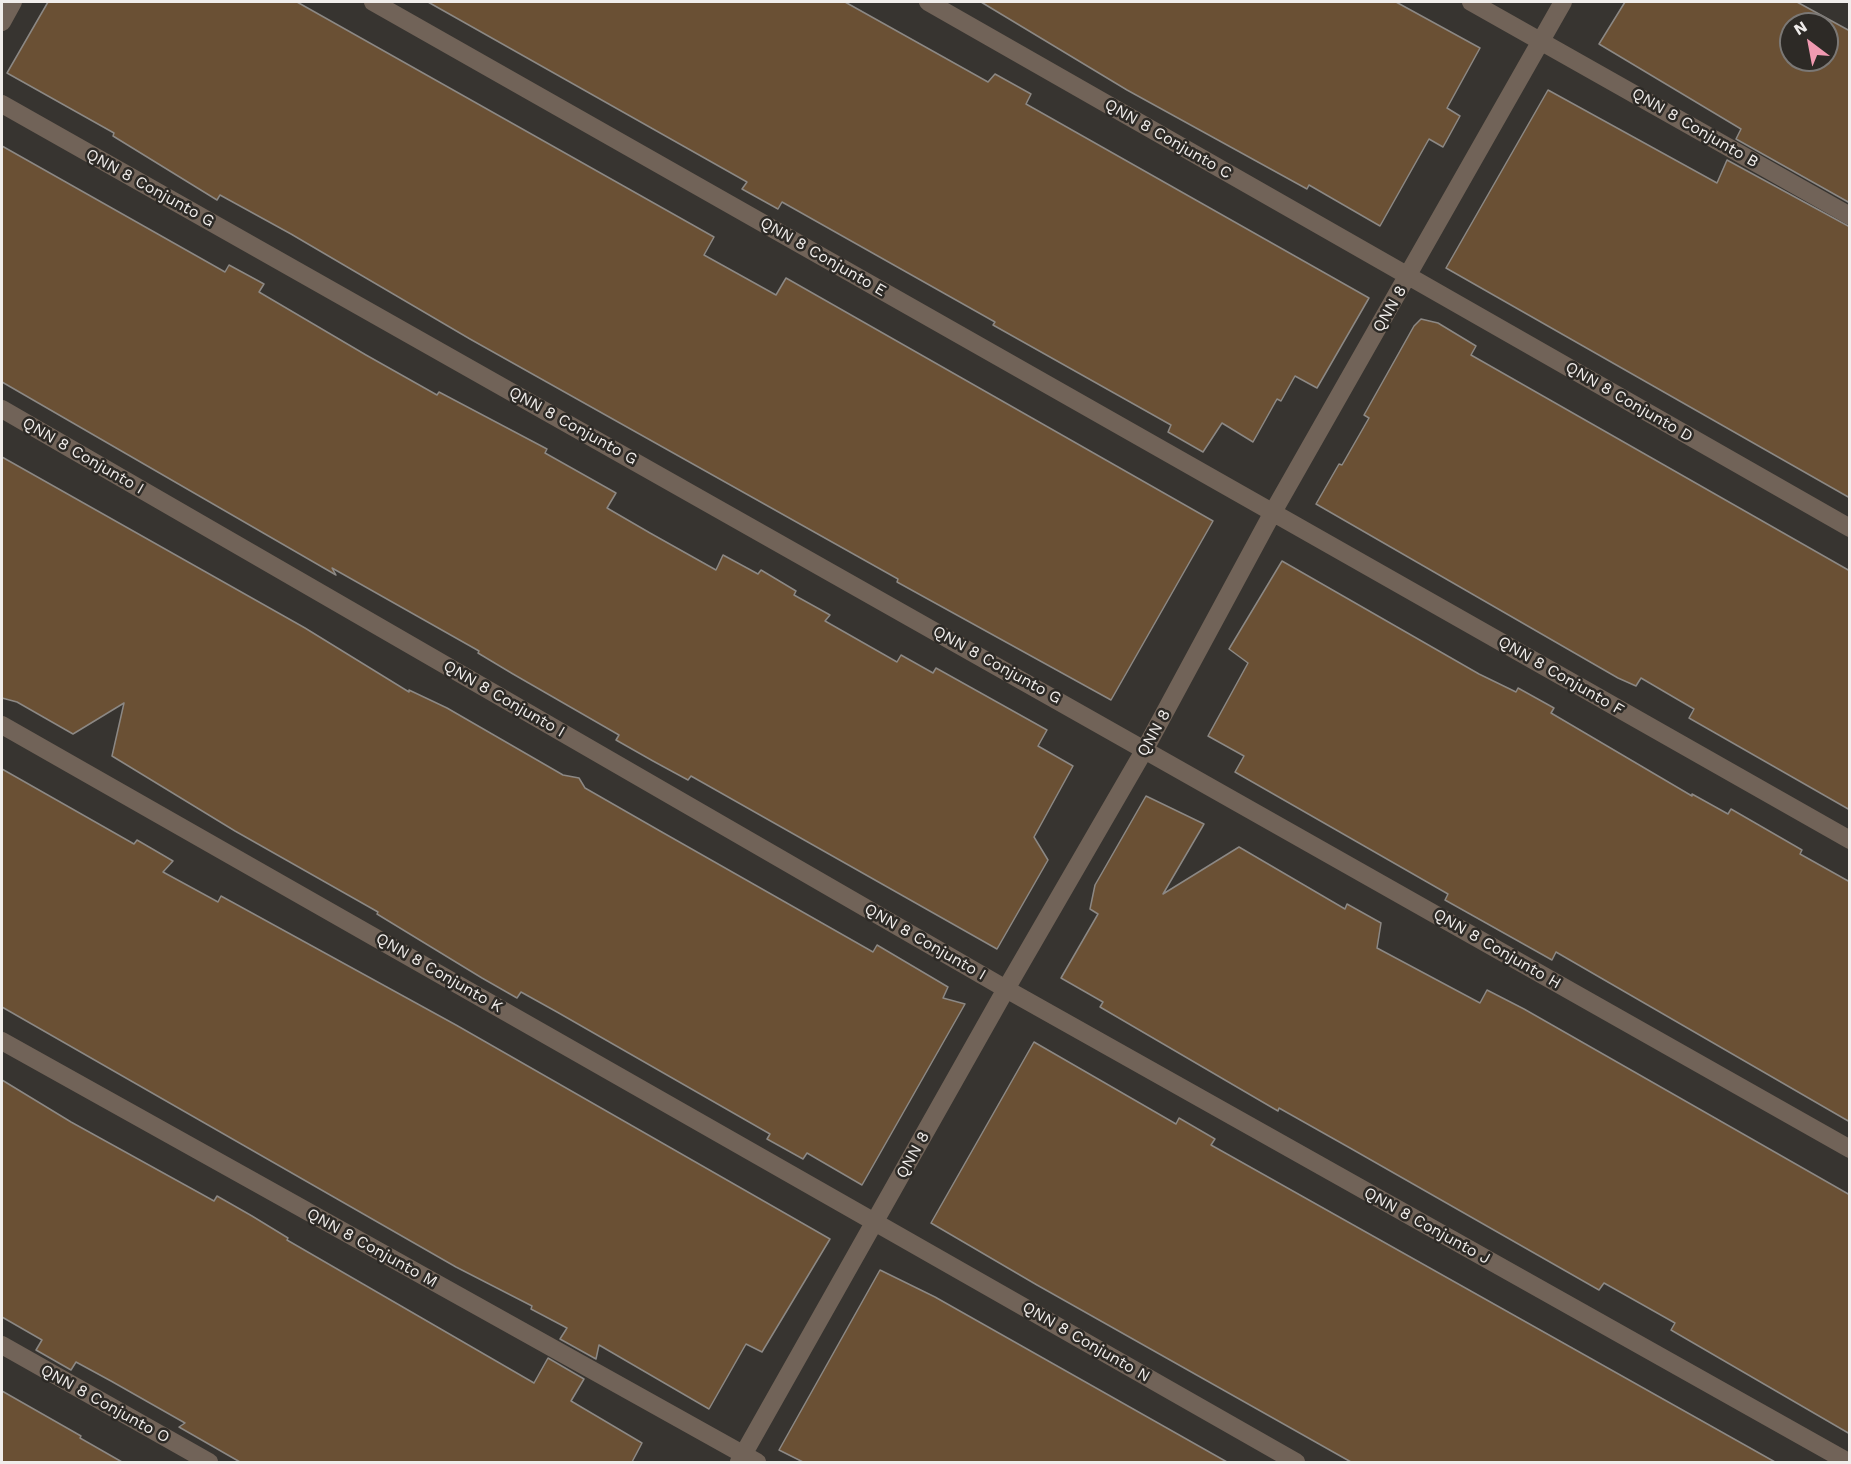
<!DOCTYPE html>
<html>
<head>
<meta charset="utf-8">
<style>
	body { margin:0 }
	#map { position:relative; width:1851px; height:1464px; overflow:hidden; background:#373430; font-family:"Work Sans",sans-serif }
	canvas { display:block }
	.frame { position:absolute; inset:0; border:3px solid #f0edeb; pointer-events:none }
	.north { position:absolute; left:1779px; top:12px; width:60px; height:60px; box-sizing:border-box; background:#2d2a26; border:2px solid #7b7875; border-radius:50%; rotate:328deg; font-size:16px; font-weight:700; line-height:24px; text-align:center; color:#f0edeb }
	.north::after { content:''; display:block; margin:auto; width:21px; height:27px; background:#f19ab1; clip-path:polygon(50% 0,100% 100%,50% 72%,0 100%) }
</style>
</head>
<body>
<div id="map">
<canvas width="1851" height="1464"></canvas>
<div class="frame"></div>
<div class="north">N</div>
</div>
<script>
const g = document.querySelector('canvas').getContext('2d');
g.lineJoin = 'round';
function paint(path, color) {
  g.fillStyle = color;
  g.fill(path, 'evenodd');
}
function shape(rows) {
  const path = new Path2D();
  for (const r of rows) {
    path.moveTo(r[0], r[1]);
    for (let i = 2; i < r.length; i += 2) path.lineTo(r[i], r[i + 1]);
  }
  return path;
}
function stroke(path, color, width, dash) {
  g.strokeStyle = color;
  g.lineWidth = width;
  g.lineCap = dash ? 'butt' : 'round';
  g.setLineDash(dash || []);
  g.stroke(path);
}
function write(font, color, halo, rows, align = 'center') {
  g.font = font + ' "Work Sans",sans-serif';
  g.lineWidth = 5;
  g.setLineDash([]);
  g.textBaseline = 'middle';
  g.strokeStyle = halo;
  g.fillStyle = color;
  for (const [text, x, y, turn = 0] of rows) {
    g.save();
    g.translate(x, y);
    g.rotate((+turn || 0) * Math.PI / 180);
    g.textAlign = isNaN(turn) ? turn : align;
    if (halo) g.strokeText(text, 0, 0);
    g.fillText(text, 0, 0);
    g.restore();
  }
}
const building = shape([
	[48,2,297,2,714,237,704,255,776,295,786,278,1213,521,1111,700,897,582,898,579,470,339,291,234,220,195,217,200,113,136,114,133,7,73,48,2],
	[428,2,845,2,988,82,995,74,1031,94,1026,104,1369,298,1317,388,1295,376,1281,401,1277,399,1253,442,1222,423,1203,452,1168,432,1171,425,993,325,995,322,782,202,778,209,742,189,747,182,428,2],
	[981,2,1396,2,1480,48,1447,108,1460,116,1443,147,1429,139,1380,226,1309,185,1307,189,1127,90,981,2],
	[1625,2,1797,2,1850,31,1850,203,1736,139,1741,129,1599,44,1625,2],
	[1791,24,1827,24,1827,60,1791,60,1791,24],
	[1548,90,1717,183,1727,160,1850,227,1850,498,1446,268,1548,90],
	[2,146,225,272,229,265,264,284,259,292,366,355,437,395,439,392,547,449,545,453,616,493,607,508,650,533,716,570,723,555,758,574,761,570,796,591,794,595,830,615,825,621,897,662,901,655,933,673,936,668,1047,730,1038,746,1073,766,1034,837,1048,860,997,949,691,776,688,780,653,761,616,740,619,735,513,674,478,653,479,651,332,568,336,575,2,382,2,146],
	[1421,319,1438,323,1476,346,1471,355,1850,571,1850,810,1689,718,1694,709,1641,678,1636,686,1618,678,1316,504,1339,464,1342,465,1369,418,1364,415,1414,326,1421,319],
	[2,457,305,628,409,692,409,690,447,708,563,775,579,778,585,788,660,831,873,952,877,945,948,987,943,998,965,1004,862,1185,807,1153,803,1159,767,1139,770,1134,557,1012,521,992,517,998,482,978,377,914,378,912,235,831,112,756,124,703,73,734,17,702,2,698,2,457],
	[1282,561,1479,674,1516,692,1518,688,1554,708,1551,713,1692,796,1692,794,1728,814,1731,809,1802,850,1800,854,1850,882,1850,1122,1556,952,1552,960,1445,900,1448,894,1235,772,1244,756,1208,736,1248,663,1229,649,1282,561],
	[2,769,134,844,137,840,173,861,163,872,218,902,221,896,456,1025,830,1239,762,1352,746,1344,709,1409,599,1345,596,1359,560,1339,567,1328,531,1309,532,1306,456,1267,2,1007,2,769],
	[1146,796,1204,824,1163,894,1239,847,1345,909,1347,904,1381,923,1377,948,1480,1003,1487,990,1524,1009,1850,1195,1850,1434,1671,1330,1675,1323,1604,1283,1599,1290,1350,1148,1279,1108,1278,1111,1100,1007,1103,1002,1061,978,1098,914,1090,909,1095,885,1146,796],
	[1034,1042,1176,1124,1179,1118,1215,1139,1211,1145,1775,1462,1351,1462,1037,1285,931,1223,1034,1042],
	[2,1080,71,1122,214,1201,217,1196,252,1216,288,1238,287,1240,534,1383,548,1358,584,1379,571,1401,642,1443,632,1462,240,1462,179,1427,185,1423,111,1381,76,1362,71,1370,36,1350,42,1340,2,1317,2,1080],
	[880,1270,935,1297,1227,1462,803,1462,779,1450,880,1270],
	[2,1391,81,1436,80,1438,122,1462,2,1462,2,1391]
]);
const minor = shape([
	[373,2,1850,840],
	[928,2,1850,528],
	[1471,2,1850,216],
	[2,22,13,2],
	[2,104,1850,1149],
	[2,409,1006,989,1848,1462],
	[2,725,1296,1462],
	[2,1041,757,1462],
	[2,1345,209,1462],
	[739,1462,1006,989,1145,749,1273,512,1563,2]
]);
const streetNames = [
	["QNN 8 Conjunto B",1695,128,30],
	["QNN 8 Conjunto C",1168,139,30],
	["QNN 8 Conjunto G",150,188,29],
	["QNN 8 Conjunto E",823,257,30],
	["QNN 8",1390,309,-60],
	["QNN 8 Conjunto D",1629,402,30],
	["QNN 8 Conjunto G",573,426,29],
	["QNN 8 Conjunto I",83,456,30],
	["QNN 8 Conjunto G",997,665,29],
	["QNN 8 Conjunto F",1561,676,30],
	["QNN 8 Conjunto I",504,699,30],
	["QNN 8",1154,733,-61],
	["QNN 8 Conjunto I",925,942,30],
	["QNN 8 Conjunto H",1497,949,30],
	["QNN 8 Conjunto K",439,973,30],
	["QNN 8",913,1155,-61],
	["QNN 8 Conjunto J",1427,1226,29],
	["QNN 8 Conjunto M",372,1248,29],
	["QNN 8 Conjunto N",1086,1342,30],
	["QNN 8 Conjunto O",105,1404,29]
];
paint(building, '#6a5034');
stroke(building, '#8c8884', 1.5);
stroke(minor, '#716358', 18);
write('16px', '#f0edeb', '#2d2a26', streetNames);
</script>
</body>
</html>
